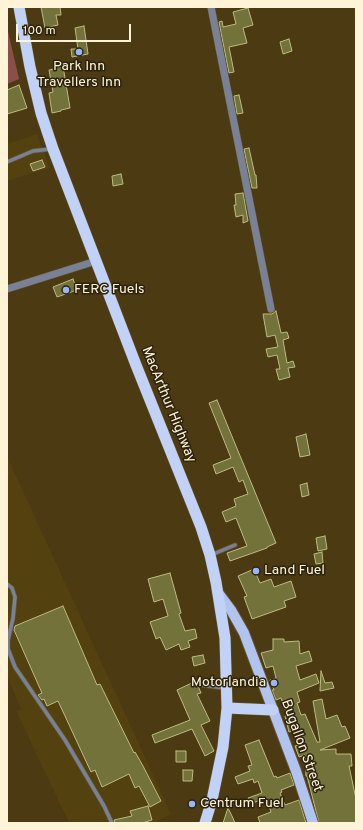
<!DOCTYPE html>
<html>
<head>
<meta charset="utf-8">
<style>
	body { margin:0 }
	#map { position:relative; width:363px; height:830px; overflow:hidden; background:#4b3a12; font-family:Overpass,sans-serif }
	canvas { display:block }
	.frame { position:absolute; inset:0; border:8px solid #fff3d8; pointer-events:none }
	.scale { position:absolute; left:16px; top:24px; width:115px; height:18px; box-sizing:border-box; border:2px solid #fff3d8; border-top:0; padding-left:5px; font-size:12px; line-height:14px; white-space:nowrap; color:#fff3d8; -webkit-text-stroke:3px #2c230d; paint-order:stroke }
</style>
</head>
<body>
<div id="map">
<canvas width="363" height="830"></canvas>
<div class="frame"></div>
<div class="scale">100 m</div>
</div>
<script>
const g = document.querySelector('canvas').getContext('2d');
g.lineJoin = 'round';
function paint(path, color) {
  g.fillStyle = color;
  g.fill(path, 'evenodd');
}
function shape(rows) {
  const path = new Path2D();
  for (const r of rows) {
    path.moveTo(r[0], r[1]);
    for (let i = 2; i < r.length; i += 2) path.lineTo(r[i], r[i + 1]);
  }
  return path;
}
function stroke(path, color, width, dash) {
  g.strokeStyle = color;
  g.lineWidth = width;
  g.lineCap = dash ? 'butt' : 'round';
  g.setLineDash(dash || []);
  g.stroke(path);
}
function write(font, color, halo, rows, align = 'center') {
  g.font = font + ' Overpass,sans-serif';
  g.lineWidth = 3;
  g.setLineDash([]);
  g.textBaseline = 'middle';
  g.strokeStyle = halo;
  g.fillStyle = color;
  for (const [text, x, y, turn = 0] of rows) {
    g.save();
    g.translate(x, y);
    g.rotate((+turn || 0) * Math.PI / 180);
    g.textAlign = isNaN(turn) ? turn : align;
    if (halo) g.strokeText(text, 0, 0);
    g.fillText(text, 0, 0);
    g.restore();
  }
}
const built = shape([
	[37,134,50,168,7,181,7,144],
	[7,456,171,814,153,823,69,823,16,711,21,709,7,676]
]);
const green = shape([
	[7,27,19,79,7,84]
]);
const building = shape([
	[41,7,60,7,61,15,56,15,58,25,45,28,41,7],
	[248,8,253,25,243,28,247,43,229,47,234,72,229,73,219,22,222,21,223,27,236,24,233,12,248,8],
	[84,26,88,54,72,57,71,49,78,49,75,28,84,26],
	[289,39,292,51,283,54,280,42,289,39],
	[63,66,70,108,61,110,61,111,52,113,49,93,53,92,49,70,54,69,53,68,63,66],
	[19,85,27,108,7,114,7,90,19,85],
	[239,95,243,113,237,114,234,96,239,95],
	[249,148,255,175,256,175,257,188,252,188,244,149,249,148],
	[42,160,45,167,33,171,30,164,42,160],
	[121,174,123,184,113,186,112,176,121,174],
	[243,193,248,221,243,223,243,215,236,217,234,205,236,205,235,194,243,193],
	[73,279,77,290,57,297,53,287,73,279],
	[276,311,281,333,287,332,289,338,283,340,287,363,293,361,295,367,288,368,290,377,279,380,276,369,280,369,277,355,268,357,266,349,278,347,275,335,267,337,263,314,272,314,276,311],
	[217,400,276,543,267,547,267,548,230,561,227,553,247,546,236,518,226,522,222,512,236,506,234,499,248,494,243,480,239,482,233,467,216,474,213,465,231,458,209,403,217,400],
	[306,434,310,455,300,457,296,437,306,434],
	[307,483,309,495,302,497,300,485,307,483],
	[325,536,327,549,318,551,316,538,325,536],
	[322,552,323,563,316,564,314,554,322,552],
	[254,569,260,583,271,579,274,587,291,581,296,597,284,601,286,607,252,619,244,597,247,596,238,576,254,569],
	[170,573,181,613,179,614,185,631,195,629,197,638,188,641,190,647,181,650,179,644,166,650,160,637,156,639,150,622,168,616,163,599,154,602,148,579,170,573],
	[63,606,97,685,100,684,134,753,135,752,143,766,161,801,150,807,139,786,135,788,129,774,102,787,95,770,91,772,58,701,47,706,44,699,42,700,38,695,42,693,14,630,15,626,63,606],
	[273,639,284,639,284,642,299,641,300,654,309,651,312,661,296,666,300,680,316,674,319,683,297,692,300,702,297,703,301,715,305,714,317,742,320,742,313,701,322,699,326,719,337,715,342,727,345,726,350,738,320,750,336,749,336,754,351,754,352,766,349,766,356,799,356,823,319,823,307,776,306,776,305,755,299,757,295,746,302,743,297,729,289,732,285,716,287,715,281,698,276,700,272,690,274,690,270,680,276,678,273,666,266,668,261,653,273,650,273,639],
	[203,655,205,663,194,666,192,657,203,655],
	[321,671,325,683,332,682,334,688,320,691,321,671],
	[196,681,201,693,197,694,210,721,201,725,214,751,205,756,192,729,155,743,152,735,190,720,177,690,196,681],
	[259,740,274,777,276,776,277,778,290,773,294,785,281,790,282,792,280,793,285,805,299,800,306,823,260,823,258,817,271,812,266,798,250,804,248,798,262,793,258,781,254,783,253,779,238,784,235,777,250,771,248,766,252,765,245,745,259,740],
	[176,751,186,751,186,762,176,762,176,751],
	[183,770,193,770,192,781,183,781,183,770],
	[148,806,152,820,142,823,115,823,114,820,132,816,130,811,148,806],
	[228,808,232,816,235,823,223,823,228,808]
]);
const service = shape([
	[7,162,33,151,51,149],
	[211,555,235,545],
	[7,584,12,588,15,597,13,618,8,640,8,649,15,667,65,740,104,806,112,823],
	[202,685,224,688]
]);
const minor = shape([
	[211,7,271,309],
	[7,289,96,261]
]);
const primary = shape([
	[219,594,231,610,244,633,296,771,313,823]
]);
const trunk = shape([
	[19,7,30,67,41,113,53,149,136,365,201,527,210,555,216,582,225,638,227,708,223,747,212,800,205,823],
	[227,708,273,710]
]);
const markers = [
	[79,52,4,"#98b5fd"],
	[66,290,4,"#98b5fd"],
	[256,571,4,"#98b5fd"],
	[274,683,4,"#98b5fd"],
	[192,804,4,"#98b5fd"]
];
const poiNames = [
	["Park Inn",79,67,"center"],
	["Travellers Inn",79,83,"center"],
	["FERC Fuels",74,290],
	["Land Fuel",264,571],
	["Motorlandia",266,683,"right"],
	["Centrum Fuel",200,804]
];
const streetNames = [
	["MacArthur Highway",168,405,68],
	["Bugallon Street",301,746,70]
];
paint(built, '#534110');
paint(green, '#89504a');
paint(building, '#74723b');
stroke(building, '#bcbb82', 1);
stroke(service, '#685832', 5);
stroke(minor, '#685832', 8);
stroke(primary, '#685832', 12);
stroke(trunk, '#685832', 12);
stroke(service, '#788196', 3.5);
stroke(minor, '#788196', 7);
stroke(primary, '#b1c4ef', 10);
stroke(trunk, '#c1d2f6', 11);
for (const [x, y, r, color] of markers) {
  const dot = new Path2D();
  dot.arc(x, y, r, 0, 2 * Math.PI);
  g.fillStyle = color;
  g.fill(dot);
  stroke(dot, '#2c230d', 1.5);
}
write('14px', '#fff3d8', '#2c230d', poiNames, 'left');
write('14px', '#fff3d8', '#2c230d', streetNames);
</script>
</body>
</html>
